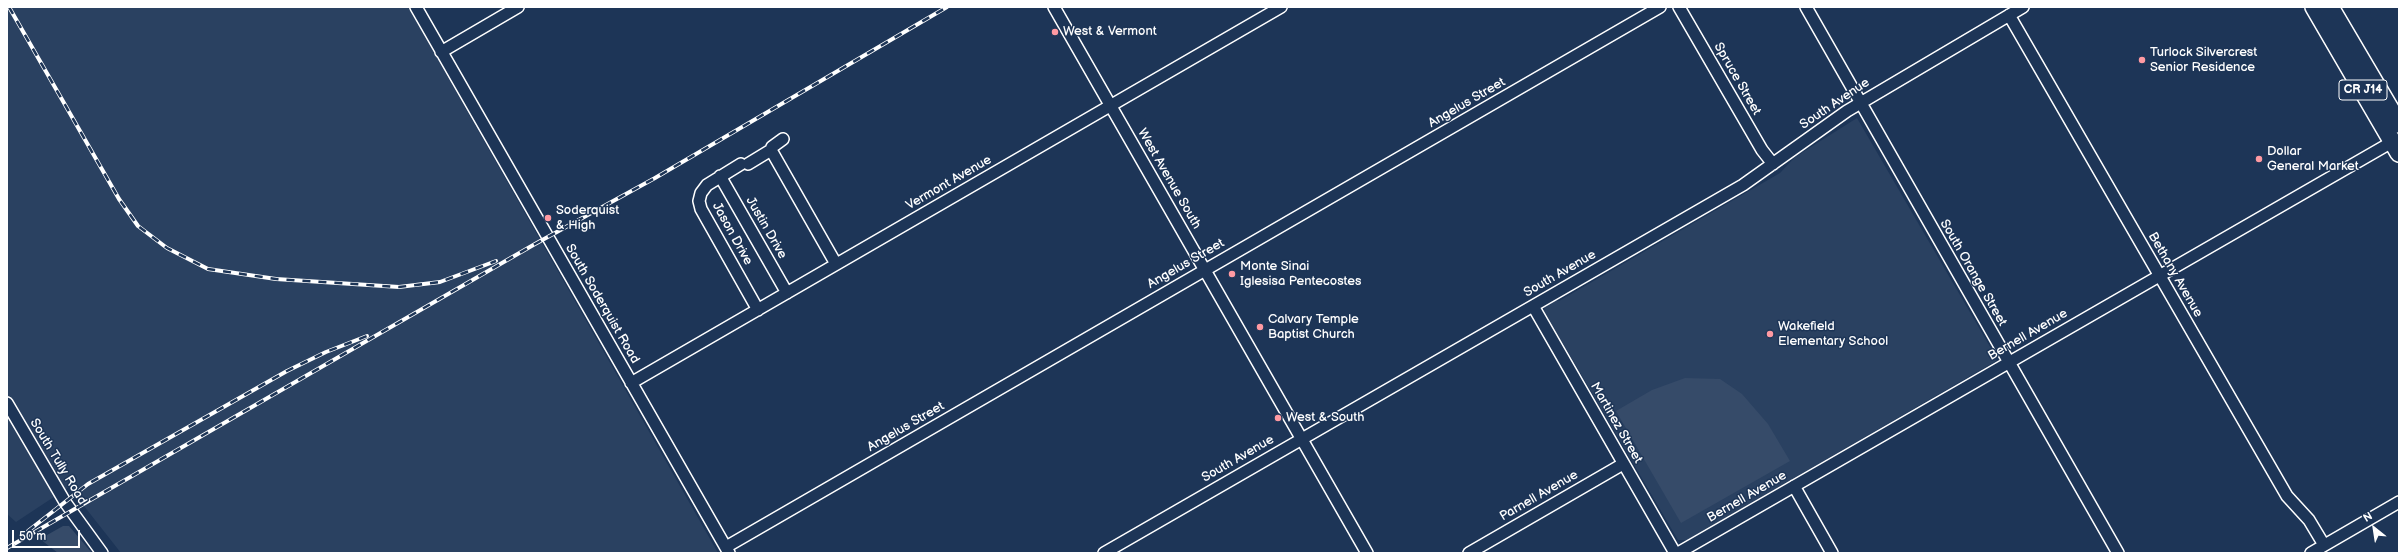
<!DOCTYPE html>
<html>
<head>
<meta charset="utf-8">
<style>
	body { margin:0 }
	#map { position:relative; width:2406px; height:560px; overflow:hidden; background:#1d3557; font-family:"Balsamiq Sans",sans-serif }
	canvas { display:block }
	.frame { position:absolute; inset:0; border:8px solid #fff; pointer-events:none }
	.north { position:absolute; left:2354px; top:508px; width:40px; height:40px; -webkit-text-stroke:3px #1d3557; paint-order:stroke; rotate:330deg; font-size:11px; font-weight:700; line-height:16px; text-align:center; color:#fff }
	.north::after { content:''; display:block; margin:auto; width:14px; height:18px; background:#fff; clip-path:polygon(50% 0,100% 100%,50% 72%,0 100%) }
	.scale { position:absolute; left:12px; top:530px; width:68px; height:18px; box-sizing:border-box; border:2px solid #fff; border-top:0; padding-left:5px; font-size:12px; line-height:14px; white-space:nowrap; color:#fff; -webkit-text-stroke:3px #1d3557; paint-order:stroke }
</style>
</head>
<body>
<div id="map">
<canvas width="2406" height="560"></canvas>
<div class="frame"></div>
<div class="north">N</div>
<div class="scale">50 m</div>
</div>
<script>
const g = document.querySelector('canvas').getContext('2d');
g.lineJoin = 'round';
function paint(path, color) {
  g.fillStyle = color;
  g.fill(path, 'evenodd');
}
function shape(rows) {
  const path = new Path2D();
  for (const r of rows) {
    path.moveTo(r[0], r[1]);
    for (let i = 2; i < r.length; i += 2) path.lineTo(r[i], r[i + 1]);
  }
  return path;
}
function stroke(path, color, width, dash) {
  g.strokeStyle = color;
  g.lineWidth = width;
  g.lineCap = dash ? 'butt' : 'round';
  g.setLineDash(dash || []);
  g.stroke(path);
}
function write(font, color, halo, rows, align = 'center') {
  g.font = font + ' "Balsamiq Sans",sans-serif';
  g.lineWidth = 3;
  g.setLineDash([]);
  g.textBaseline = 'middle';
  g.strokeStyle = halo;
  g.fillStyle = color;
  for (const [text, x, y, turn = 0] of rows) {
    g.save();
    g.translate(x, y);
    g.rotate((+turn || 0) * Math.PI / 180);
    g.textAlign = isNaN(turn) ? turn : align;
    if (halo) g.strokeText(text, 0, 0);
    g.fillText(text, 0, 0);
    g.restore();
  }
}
const built = shape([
	[7,7,408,7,718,553,121,553,69,487,16,522,7,514],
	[1857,118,1996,357,1996,361,1687,540,1678,540,1544,311,1545,306,1555,300,1559,301,1780,173,1795,157]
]);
const green = shape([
	[1685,378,1720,379,1742,394,1768,424,1790,461,1681,523,1616,411,1652,390],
	[63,526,69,526,92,553,58,553,40,539]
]);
const minor = shape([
	[416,7,729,553],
	[1054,7,1367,553],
	[1679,7,1762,150,1773,164],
	[1806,7,2118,553],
	[2009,15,2287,496,2309,520,2324,545],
	[441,52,518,7],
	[783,139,772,147,771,150,836,264],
	[741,164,707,185,701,193,699,201,701,209,758,310],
	[748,164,771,150],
	[720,176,787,293],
	[1533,306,1675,553],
	[631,383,1281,7],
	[7,403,65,502,102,553],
	[1794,486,1832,553],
	[726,547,1660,7],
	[1104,553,1743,185,1847,111,2023,7],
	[1469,553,1623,464],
	[1678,553,2392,142],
	[2311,553,2399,502]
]);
const primary = shape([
	[2314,7,2399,153],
	[2330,7,2399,124]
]);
const rail = shape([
	[9,7,119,199,138,226,167,248,208,269,276,279,399,287,440,282,496,261],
	[28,531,88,484,287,371,326,352,367,336],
	[7,548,535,244,655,178,947,7]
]);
const markers = [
	[1055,32,4,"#ff9aa2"],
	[2142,60,4,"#ff9aa2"],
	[2259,159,4,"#ff9aa2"],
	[548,218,4,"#ff9aa2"],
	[1232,274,4,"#ff9aa2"],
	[1260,327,4,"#ff9aa2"],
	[1770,334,4,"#ff9aa2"],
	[1278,418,4,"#ff9aa2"]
];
const shields = [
	[2363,90,48]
];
const shieldNames = [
	["CR J14",2363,90]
];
const poiNames = [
	["West & Vermont",1063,32],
	["Turlock Silvercrest",2150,53],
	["Senior Residence",2150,68],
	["Dollar",2267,152],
	["General Market",2267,167],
	["Soderquist",556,211],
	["& High",556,226],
	["Monte Sinai",1240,267],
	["Iglesisa Pentecostes",1240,282],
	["Calvary Temple",1268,320],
	["Baptist Church",1268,335],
	["Wakefield",1778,327],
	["Elementary School",1778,342],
	["West & South",1286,418]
];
const streetNames = [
	["Spruce Street",1737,79,60],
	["Angelus Street",1467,103,-30],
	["South Avenue",1835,104,-34],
	["West Avenue South",1169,179,60],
	["Vermont Avenue",949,183,-30],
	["Justin Drive",766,228,60],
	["Jason Drive",732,234,61],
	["Angelus Street",1186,264,-30],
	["South Orange Street",1973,273,60],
	["South Avenue",1560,274,-30],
	["Bethany Avenue",2175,275,60],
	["South Soderquist Road",602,304,60],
	["Bernell Avenue",2028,335,-30],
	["Martinez Street",1616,423,60],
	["Angelus Street",906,427,-30],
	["South Avenue",1238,459,-30],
	["South Tully Road",58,462,59],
	["Parnell Avenue",1539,496,-30],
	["Bernell Avenue",1747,497,-30]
];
paint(built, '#2a4161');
paint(green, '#364b69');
stroke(minor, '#fff', 14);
stroke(primary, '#fff', 20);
stroke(minor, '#1d3557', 11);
stroke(primary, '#1d3557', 17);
stroke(rail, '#fff', 4);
stroke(rail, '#1d3557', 2.5, [8]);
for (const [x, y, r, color] of markers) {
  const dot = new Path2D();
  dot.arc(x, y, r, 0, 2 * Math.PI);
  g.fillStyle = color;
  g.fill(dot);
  stroke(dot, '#1d3557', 1.5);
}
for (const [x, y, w] of shields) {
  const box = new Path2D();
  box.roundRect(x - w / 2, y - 10, w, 20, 3);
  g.fillStyle = '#1d3557';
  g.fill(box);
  stroke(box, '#fff', 1);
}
write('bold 12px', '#fff', null, shieldNames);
write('13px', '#fff', '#1d3557', poiNames, 'left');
write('13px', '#fff', '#1d3557', streetNames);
</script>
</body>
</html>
